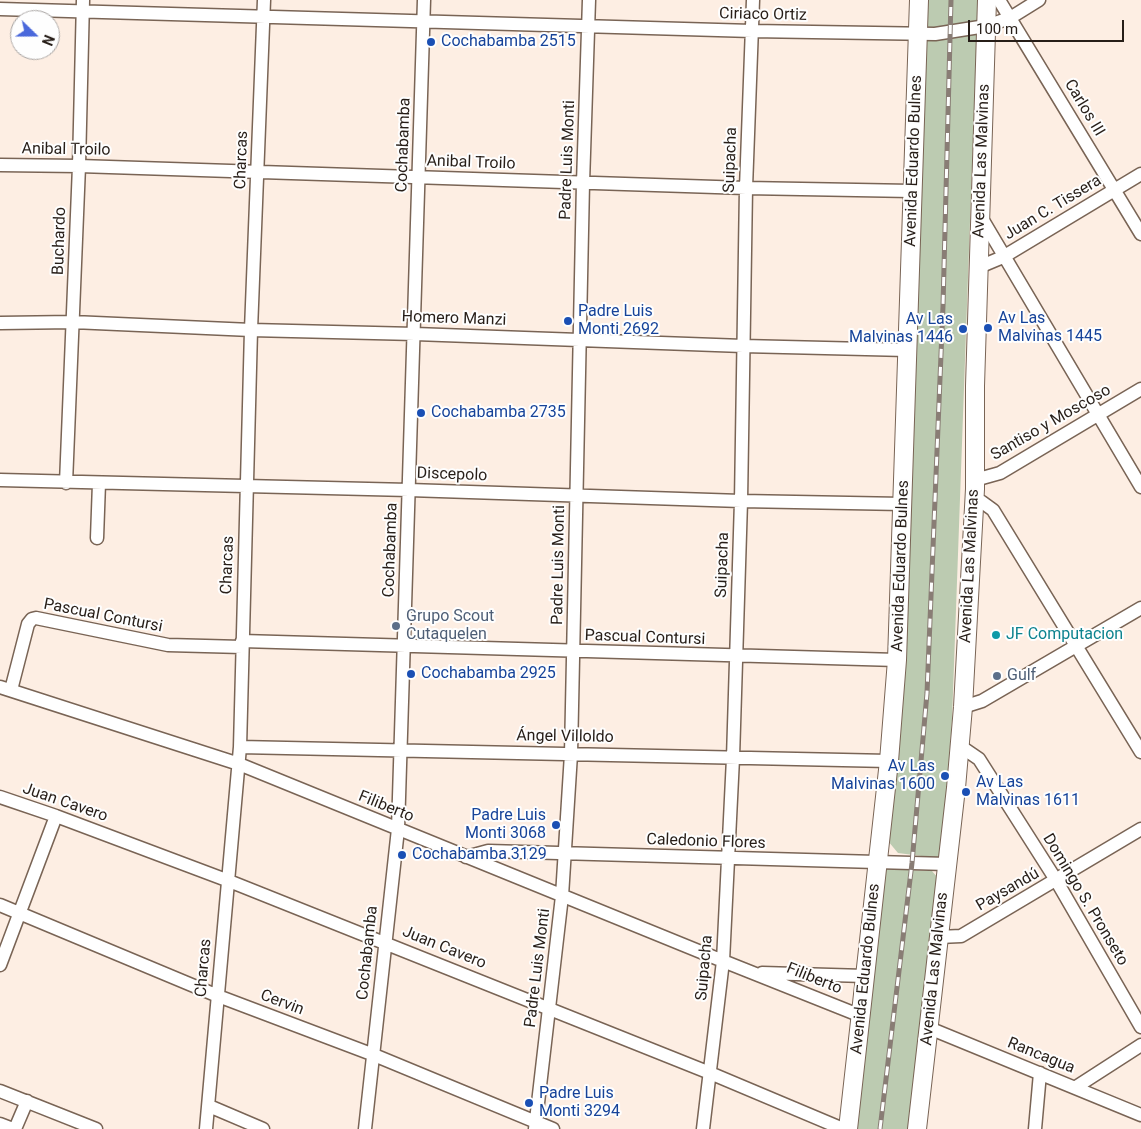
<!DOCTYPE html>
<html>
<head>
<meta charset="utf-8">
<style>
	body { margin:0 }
	#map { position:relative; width:1141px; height:1129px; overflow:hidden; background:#fdeee3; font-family:Roboto,sans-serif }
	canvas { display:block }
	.north { position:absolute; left:10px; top:10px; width:50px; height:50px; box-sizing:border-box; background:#fefefe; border:1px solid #a8a4a2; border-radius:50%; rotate:112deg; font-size:14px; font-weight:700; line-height:20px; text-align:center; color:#271e18 }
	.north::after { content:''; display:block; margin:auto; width:18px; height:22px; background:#4a68db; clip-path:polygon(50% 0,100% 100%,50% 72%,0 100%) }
	.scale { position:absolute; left:968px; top:20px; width:156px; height:22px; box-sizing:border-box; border:2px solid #271e18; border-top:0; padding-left:6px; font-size:15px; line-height:18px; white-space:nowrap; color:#271e18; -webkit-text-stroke:4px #fefefe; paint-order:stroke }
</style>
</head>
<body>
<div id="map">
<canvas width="1141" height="1129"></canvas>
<div class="north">N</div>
<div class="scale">100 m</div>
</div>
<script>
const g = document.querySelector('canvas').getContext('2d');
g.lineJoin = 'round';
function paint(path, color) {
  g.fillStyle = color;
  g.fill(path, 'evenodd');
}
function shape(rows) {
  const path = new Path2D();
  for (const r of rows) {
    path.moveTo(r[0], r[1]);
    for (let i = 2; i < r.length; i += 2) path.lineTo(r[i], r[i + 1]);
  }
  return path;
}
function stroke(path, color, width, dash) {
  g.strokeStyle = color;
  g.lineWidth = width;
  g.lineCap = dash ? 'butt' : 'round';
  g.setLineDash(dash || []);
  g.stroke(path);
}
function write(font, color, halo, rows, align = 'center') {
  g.font = font + ' Roboto,sans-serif';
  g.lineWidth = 4;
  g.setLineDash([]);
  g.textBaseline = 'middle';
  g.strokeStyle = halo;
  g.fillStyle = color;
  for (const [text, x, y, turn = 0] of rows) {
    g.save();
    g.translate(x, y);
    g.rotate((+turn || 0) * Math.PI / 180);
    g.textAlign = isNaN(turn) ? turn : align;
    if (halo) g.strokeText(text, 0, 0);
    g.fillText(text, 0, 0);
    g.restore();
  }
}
const green = shape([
	[928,0,978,0,952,720,942,851,937,858,898,853,888,841,905,671],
	[885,869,932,871,938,878,908,1129,851,1129]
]);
const minor = shape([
	[999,0,1141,234],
	[0,9,752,31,935,34,986,26,1010,18,1039,0],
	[0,165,79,166,746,188,912,191],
	[981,217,1141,487],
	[979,267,1003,257,1141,174],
	[0,323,73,322,251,330,415,334,743,346,907,350],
	[0,480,409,490,741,501,903,504],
	[975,480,1000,473,1141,389],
	[66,483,79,166,83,0],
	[974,501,982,502,993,510,1141,752],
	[97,538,99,483],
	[242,641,897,660],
	[0,687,239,764,723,961,861,1016],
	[11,690,28,624,32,619,36,618,168,645,242,647],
	[963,707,982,701,1141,608],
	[960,746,979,759,1056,880,1141,1027],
	[240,747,889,761],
	[0,797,56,816,229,881,710,1073,843,1129],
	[466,857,488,851,947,864],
	[0,905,218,996,374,1055,553,1129],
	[939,937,961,936,1141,829],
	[0,965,56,816],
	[762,973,865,976],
	[929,1028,1141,1115],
	[1076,1087,1141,1045],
	[0,1091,96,1129],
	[209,1106,263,1129],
	[0,1124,13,1129],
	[15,1129,27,1101],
	[206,1129,240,747,251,330,264,0],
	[365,1129,398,829,424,0],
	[535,1129,562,896,571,754,583,183,589,0],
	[703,1129,723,961,733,758,741,501,746,188,753,0],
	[1035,1129,1040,1073]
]);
const secondary = shape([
	[848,1129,889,761,897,660,919,0],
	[917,1129,956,788,963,707,975,489,975,386,987,0]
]);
const rail = shape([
	[880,1129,912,863,927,693,943,306,951,0]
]);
const markers = [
	[431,42,5,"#1a4fb4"],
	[568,321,5,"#1a4fb4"],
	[988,328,5,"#1a4fb4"],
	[963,329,5,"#1a4fb4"],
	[421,413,5,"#1a4fb4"],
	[396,626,5,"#5c6f8a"],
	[996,635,5,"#0f9aa8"],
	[411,674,5,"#1a4fb4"],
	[997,676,5,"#5c6f8a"],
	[945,776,5,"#1a4fb4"],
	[966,792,5,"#1a4fb4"],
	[556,825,5,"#1a4fb4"],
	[402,855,5,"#1a4fb4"],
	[529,1103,5,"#1a4fb4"]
];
const streetNames = [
	["Ciriaco Ortiz",763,15,1],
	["Carlos III",1084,108,59],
	["Cochabamba",404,145,-88],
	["Anibal Troilo",66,150,1],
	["Charcas",242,160,-88],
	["Padre Luis Monti",568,160,-88],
	["Suipacha",731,160,-88],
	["Avenida Eduardo Bulnes",914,161,-88],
	["Avenida Las Malvinas",982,161,-88],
	["Anibal Troilo",471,163,2],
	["Juan C. Tissera",1053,208,-31],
	["Buchardo",60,241,-88],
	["Homero Manzi",454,319,2],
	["Santiso y Moscoso",1051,423,-30],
	["Discepolo",452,475,2],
	["Cochabamba",391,550,-88],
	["Charcas",228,565,-88],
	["Padre Luis Monti",559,565,-89],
	["Suipacha",723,565,-88],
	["Avenida Eduardo Bulnes",901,566,-88],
	["Avenida Las Malvinas",970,566,-87],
	["Pascual Contursi",103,616,11],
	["Pascual Contursi",645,638,2],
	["Ángel Villoldo",565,737,1],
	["Juan Cavero",65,803,19],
	["Filiberto",386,807,22],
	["Caledonio Flores",706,842,2],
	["Paysandú",1008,890,-30],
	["Domingo S. Pronseto",1085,900,59],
	["Juan Cavero",444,948,22],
	["Cochabamba",368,953,-84],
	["Charcas",204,968,-85],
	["Padre Luis Monti",538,968,-83],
	["Suipacha",705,968,-85],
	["Avenida Eduardo Bulnes",866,969,-84],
	["Avenida Las Malvinas",935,969,-84],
	["Filiberto",814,979,22],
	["Cervin",282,1003,21],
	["Rancagua",1041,1056,22]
];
const transitNames = [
	["Cochabamba 2515",441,42],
	["Padre Luis",578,312],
	["Monti 2692",578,330],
	["Av Las",998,319],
	["Malvinas 1445",998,337],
	["Av Las",953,320,"right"],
	["Malvinas 1446",953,338,"right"],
	["Cochabamba 2735",431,413],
	["Cochabamba 2925",421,674],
	["Av Las",935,767,"right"],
	["Malvinas 1600",935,785,"right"],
	["Av Las",976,783],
	["Malvinas 1611",976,801],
	["Padre Luis",546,816,"right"],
	["Monti 3068",546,834,"right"],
	["Cochabamba 3129",412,855],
	["Padre Luis",539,1094],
	["Monti 3294",539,1112]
];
const serviceNames = [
	["Grupo Scout",406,617],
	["Cutaquelen",406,635],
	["Gulf",1007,676]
];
const cultureNames = [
	["JF Computacion",1006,635]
];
paint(green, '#bccbb1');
stroke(minor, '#796455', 15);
stroke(secondary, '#796455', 20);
stroke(minor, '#fff', 12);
stroke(secondary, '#fff', 18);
stroke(rail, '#897d75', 5);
stroke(rail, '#fefefe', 3, [9]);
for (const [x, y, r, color] of markers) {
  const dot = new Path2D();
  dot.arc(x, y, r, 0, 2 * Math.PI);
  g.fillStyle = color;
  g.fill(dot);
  stroke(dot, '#fefefe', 2);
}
write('16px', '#271e18', '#fefefe', streetNames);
write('16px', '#164399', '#fefefe', transitNames, 'left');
write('16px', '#4e5e75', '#fefefe', serviceNames, 'left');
write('16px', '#0d838f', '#fefefe', cultureNames, 'left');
</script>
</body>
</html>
